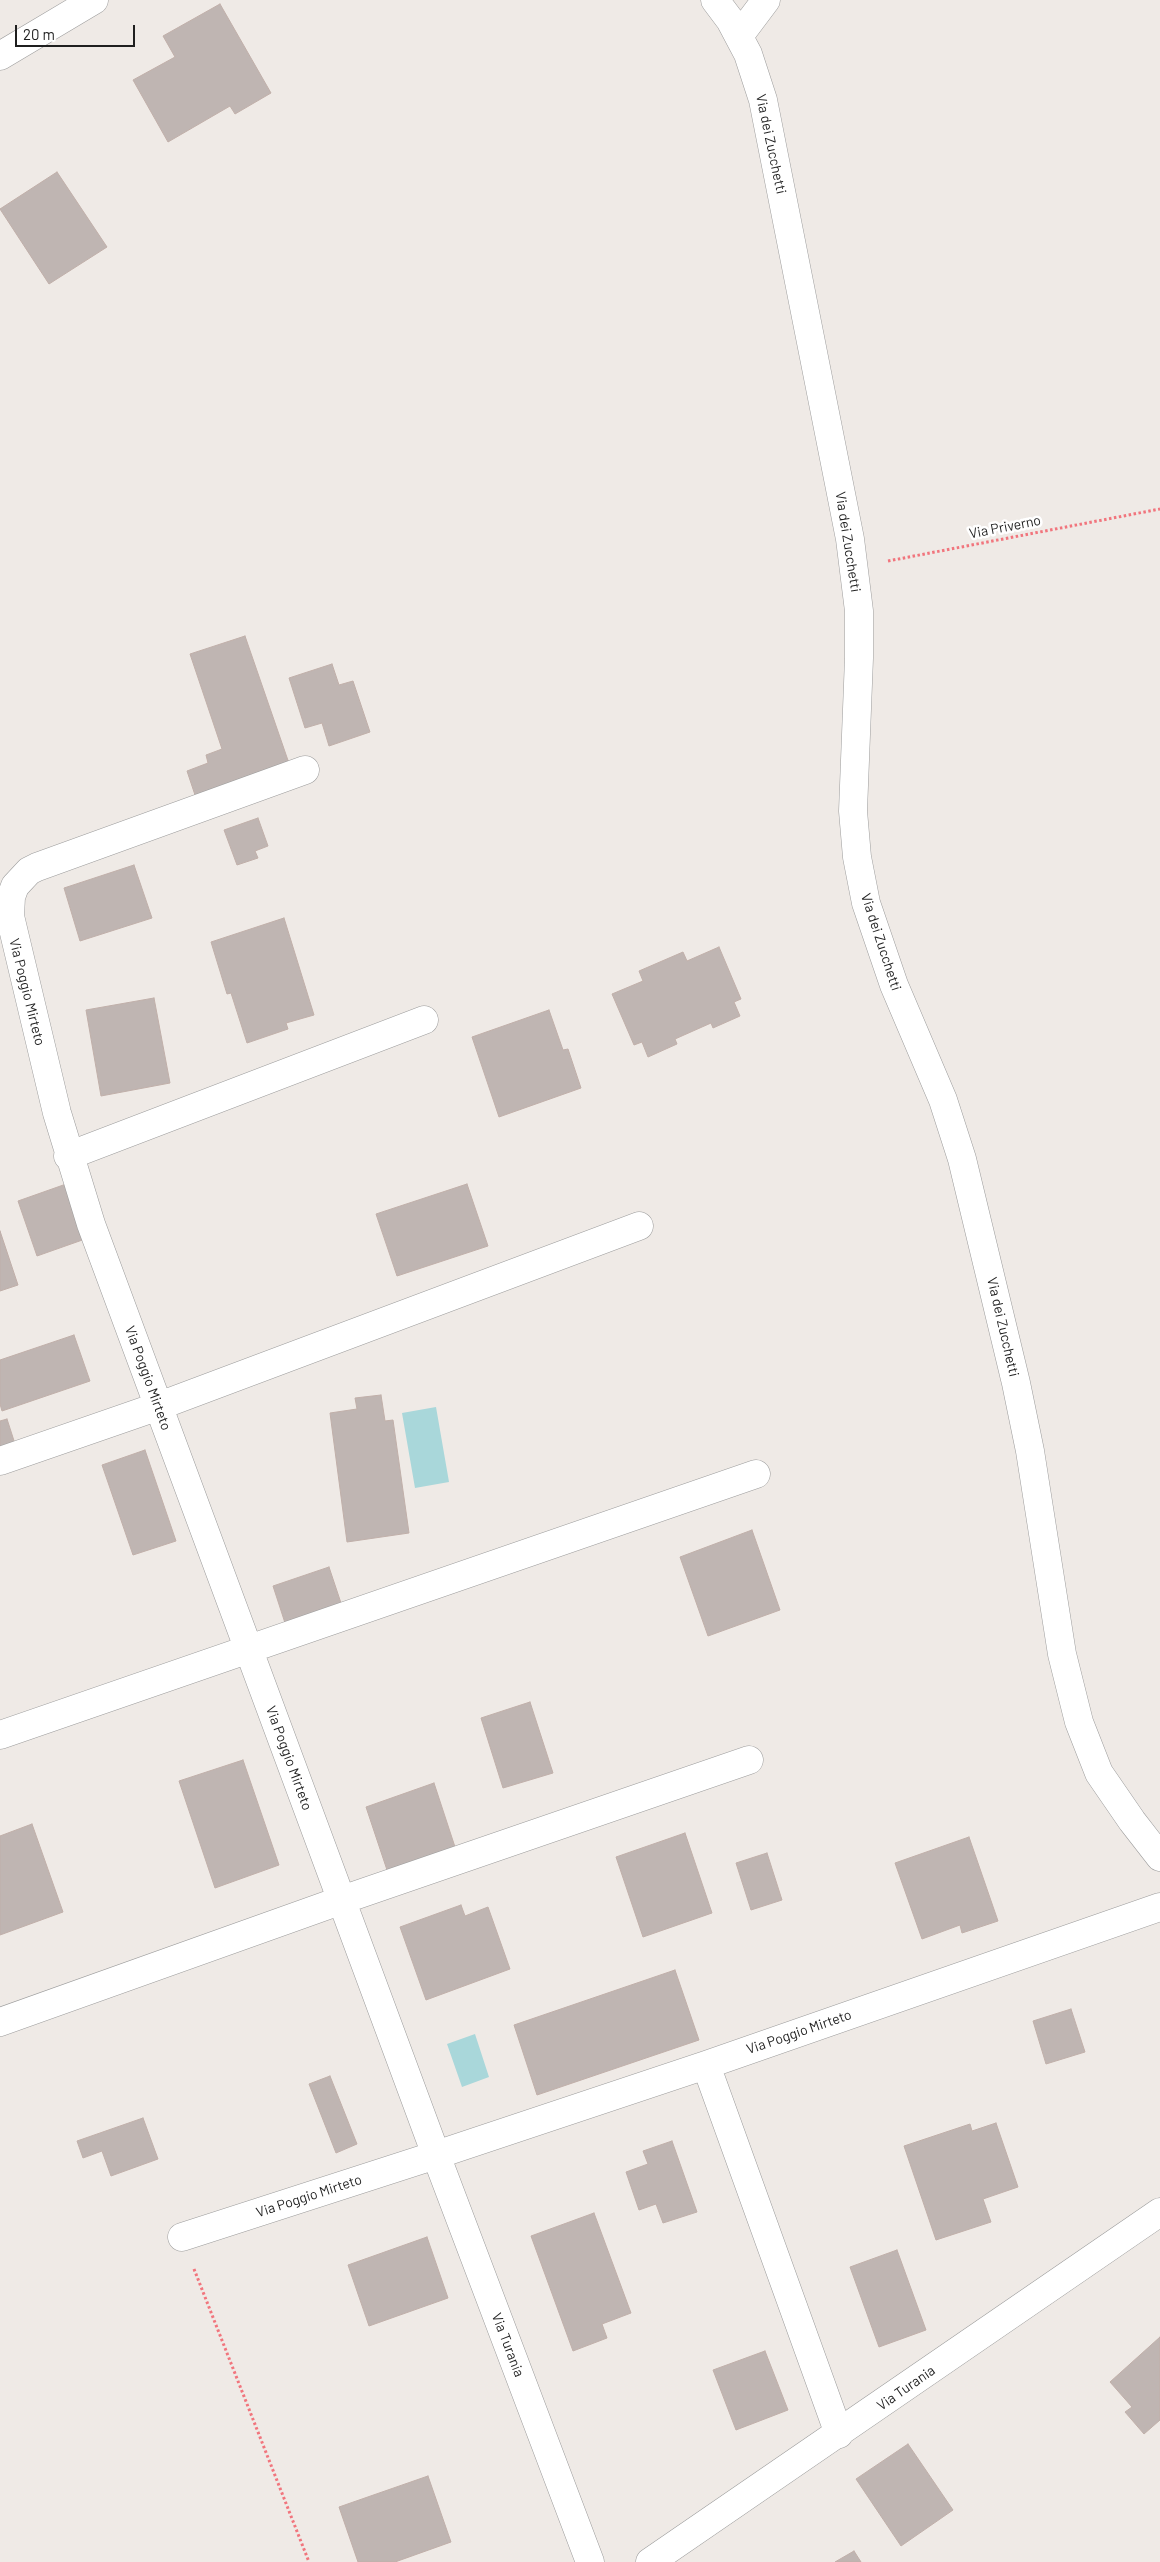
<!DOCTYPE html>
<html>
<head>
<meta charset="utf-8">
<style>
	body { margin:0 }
	#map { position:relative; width:1160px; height:2562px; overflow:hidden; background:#efeae6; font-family:Barlow,sans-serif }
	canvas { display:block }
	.scale { position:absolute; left:15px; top:25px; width:120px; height:22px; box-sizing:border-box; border:2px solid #1f1f1f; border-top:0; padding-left:6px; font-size:15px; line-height:18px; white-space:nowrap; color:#1f1f1f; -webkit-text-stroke:4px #fff; paint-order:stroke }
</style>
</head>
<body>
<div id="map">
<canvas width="1160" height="2562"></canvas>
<div class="scale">20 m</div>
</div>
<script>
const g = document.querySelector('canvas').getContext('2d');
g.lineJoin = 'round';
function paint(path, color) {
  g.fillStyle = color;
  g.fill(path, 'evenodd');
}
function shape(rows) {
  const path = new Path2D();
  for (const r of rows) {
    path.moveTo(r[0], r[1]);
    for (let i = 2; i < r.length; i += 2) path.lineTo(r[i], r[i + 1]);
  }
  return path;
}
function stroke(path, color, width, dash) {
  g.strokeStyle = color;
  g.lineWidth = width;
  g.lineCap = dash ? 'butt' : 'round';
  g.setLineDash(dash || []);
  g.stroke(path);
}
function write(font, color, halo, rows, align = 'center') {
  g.font = font + ' Barlow,sans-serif';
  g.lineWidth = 5;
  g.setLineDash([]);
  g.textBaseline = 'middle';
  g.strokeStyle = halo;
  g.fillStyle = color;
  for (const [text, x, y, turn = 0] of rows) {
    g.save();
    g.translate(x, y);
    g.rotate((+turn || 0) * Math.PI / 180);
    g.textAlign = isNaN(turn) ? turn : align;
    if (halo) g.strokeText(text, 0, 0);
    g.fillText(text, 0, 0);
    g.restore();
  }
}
const water = shape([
	[436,1407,449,1482,415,1488,402,1413],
	[475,2034,489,2077,462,2087,447,2044]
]);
const building = shape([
	[220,4,271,93,235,114,230,106,168,142,133,80,175,57,163,36,220,4],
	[57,172,107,247,49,284,0,209,57,172],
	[245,636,292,772,198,804,187,771,208,763,206,755,222,749,190,654,245,636],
	[332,664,339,685,353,681,370,732,329,746,322,723,305,728,289,678,332,664],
	[258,818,268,846,255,851,258,858,237,865,224,830,258,818],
	[134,865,152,918,80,941,64,888,134,865],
	[284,918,314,1015,286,1023,288,1029,247,1043,231,993,227,994,211,942,284,918],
	[719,947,741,999,734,1002,740,1016,713,1028,711,1023,675,1039,677,1044,648,1057,642,1042,634,1045,612,994,643,981,639,971,683,952,687,961,719,947],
	[154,998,170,1083,101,1096,86,1010,154,998],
	[549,1010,563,1050,568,1049,581,1088,499,1117,472,1037,549,1010],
	[69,1183,88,1238,37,1256,18,1201,69,1183],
	[467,1184,488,1246,397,1276,376,1214,467,1184],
	[0,1231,18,1285,0,1291,0,1231],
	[74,1335,90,1381,2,1411,0,1404,0,1360,74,1335],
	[381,1395,385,1421,393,1420,409,1533,347,1542,330,1413,357,1409,355,1398,381,1395],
	[7,1419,16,1447,0,1452,0,1421,7,1419],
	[145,1450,176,1541,133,1555,102,1465,145,1450],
	[752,1530,780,1610,708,1636,680,1557,752,1530],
	[329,1567,342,1606,286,1626,273,1586,329,1567],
	[530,1702,553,1773,503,1788,481,1718,530,1702],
	[243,1760,279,1865,215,1888,179,1781,243,1760],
	[434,1783,456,1850,388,1873,366,1807,434,1783],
	[32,1824,63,1912,0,1935,0,1836,32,1824],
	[685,1833,712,1913,643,1937,616,1857,685,1833],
	[969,1837,998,1921,962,1933,960,1925,922,1939,895,1863,969,1837],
	[767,1853,782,1900,751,1910,736,1863,767,1853],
	[461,1905,465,1916,488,1907,510,1969,426,2000,400,1927,461,1905],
	[675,1970,699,2040,537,2095,514,2025,675,1970],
	[1071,2009,1085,2052,1046,2064,1033,2021,1071,2009],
	[330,2076,357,2144,336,2153,309,2084,330,2076],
	[143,2118,158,2159,111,2176,102,2151,83,2158,77,2141,143,2118],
	[996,2123,1018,2187,983,2199,991,2222,936,2240,904,2146,970,2124,972,2131,996,2123],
	[672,2141,697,2212,663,2223,656,2204,639,2210,626,2172,648,2164,643,2151,672,2141],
	[594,2213,631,2313,602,2324,607,2338,573,2351,531,2236,594,2213],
	[427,2237,448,2298,369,2326,348,2265,427,2237],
	[897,2250,926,2330,879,2347,850,2267,897,2250],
	[1160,2337,1160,2420,1144,2434,1125,2412,1132,2407,1110,2382,1160,2337],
	[765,2351,788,2410,736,2430,713,2370,765,2351],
	[908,2444,953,2510,901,2546,856,2479,908,2444],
	[428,2476,451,2542,395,2562,358,2562,339,2507,428,2476],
	[854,2551,861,2562,835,2562,854,2551]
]);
const path = shape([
	[888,561,1160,509],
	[194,2269,309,2562]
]);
const street = shape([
	[715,0,730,20,748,54,763,100,850,539,859,611,859,658,853,811,857,857,866,903,894,985,943,1100,962,1159,1016,1383,1030,1451,1062,1654,1079,1722,1099,1773,1132,1821,1160,1857],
	[739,36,766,0],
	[0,56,94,0],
	[305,770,37,867,29,871,15,886,11,897,10,916,57,1113,91,1224,436,2155,706,2065,1160,1907],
	[68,1156,424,1020],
	[0,1461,159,1406,639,1226],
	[0,1735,756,1474],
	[0,2022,342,1900,749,1760],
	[706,2065,839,2434],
	[182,2237,436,2155,590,2562],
	[650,2562,1160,2212]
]);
const streetNames = [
	["Via dei Zucchetti",771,144,78],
	["Via Priverno",1005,527,-11],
	["Via dei Zucchetti",848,542,81],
	["Via dei Zucchetti",881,942,72],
	["Via Poggio Mirteto",27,992,76],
	["Via dei Zucchetti",1003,1327,77],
	["Via Poggio Mirteto",148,1378,70],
	["Via Poggio Mirteto",289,1758,70],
	["Via Poggio Mirteto",799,2032,-19],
	["Via Poggio Mirteto",309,2196,-18],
	["Via Turania",508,2345,69],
	["Via Turania",906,2388,-35]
];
paint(water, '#a9d7da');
paint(building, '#bfb5b2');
stroke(building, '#c0afa9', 1);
stroke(street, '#9c9c9c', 29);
stroke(path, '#f1757d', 3, [2.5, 2.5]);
stroke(street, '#fff', 28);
write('14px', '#1f1f1f', '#fff', streetNames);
</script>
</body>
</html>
